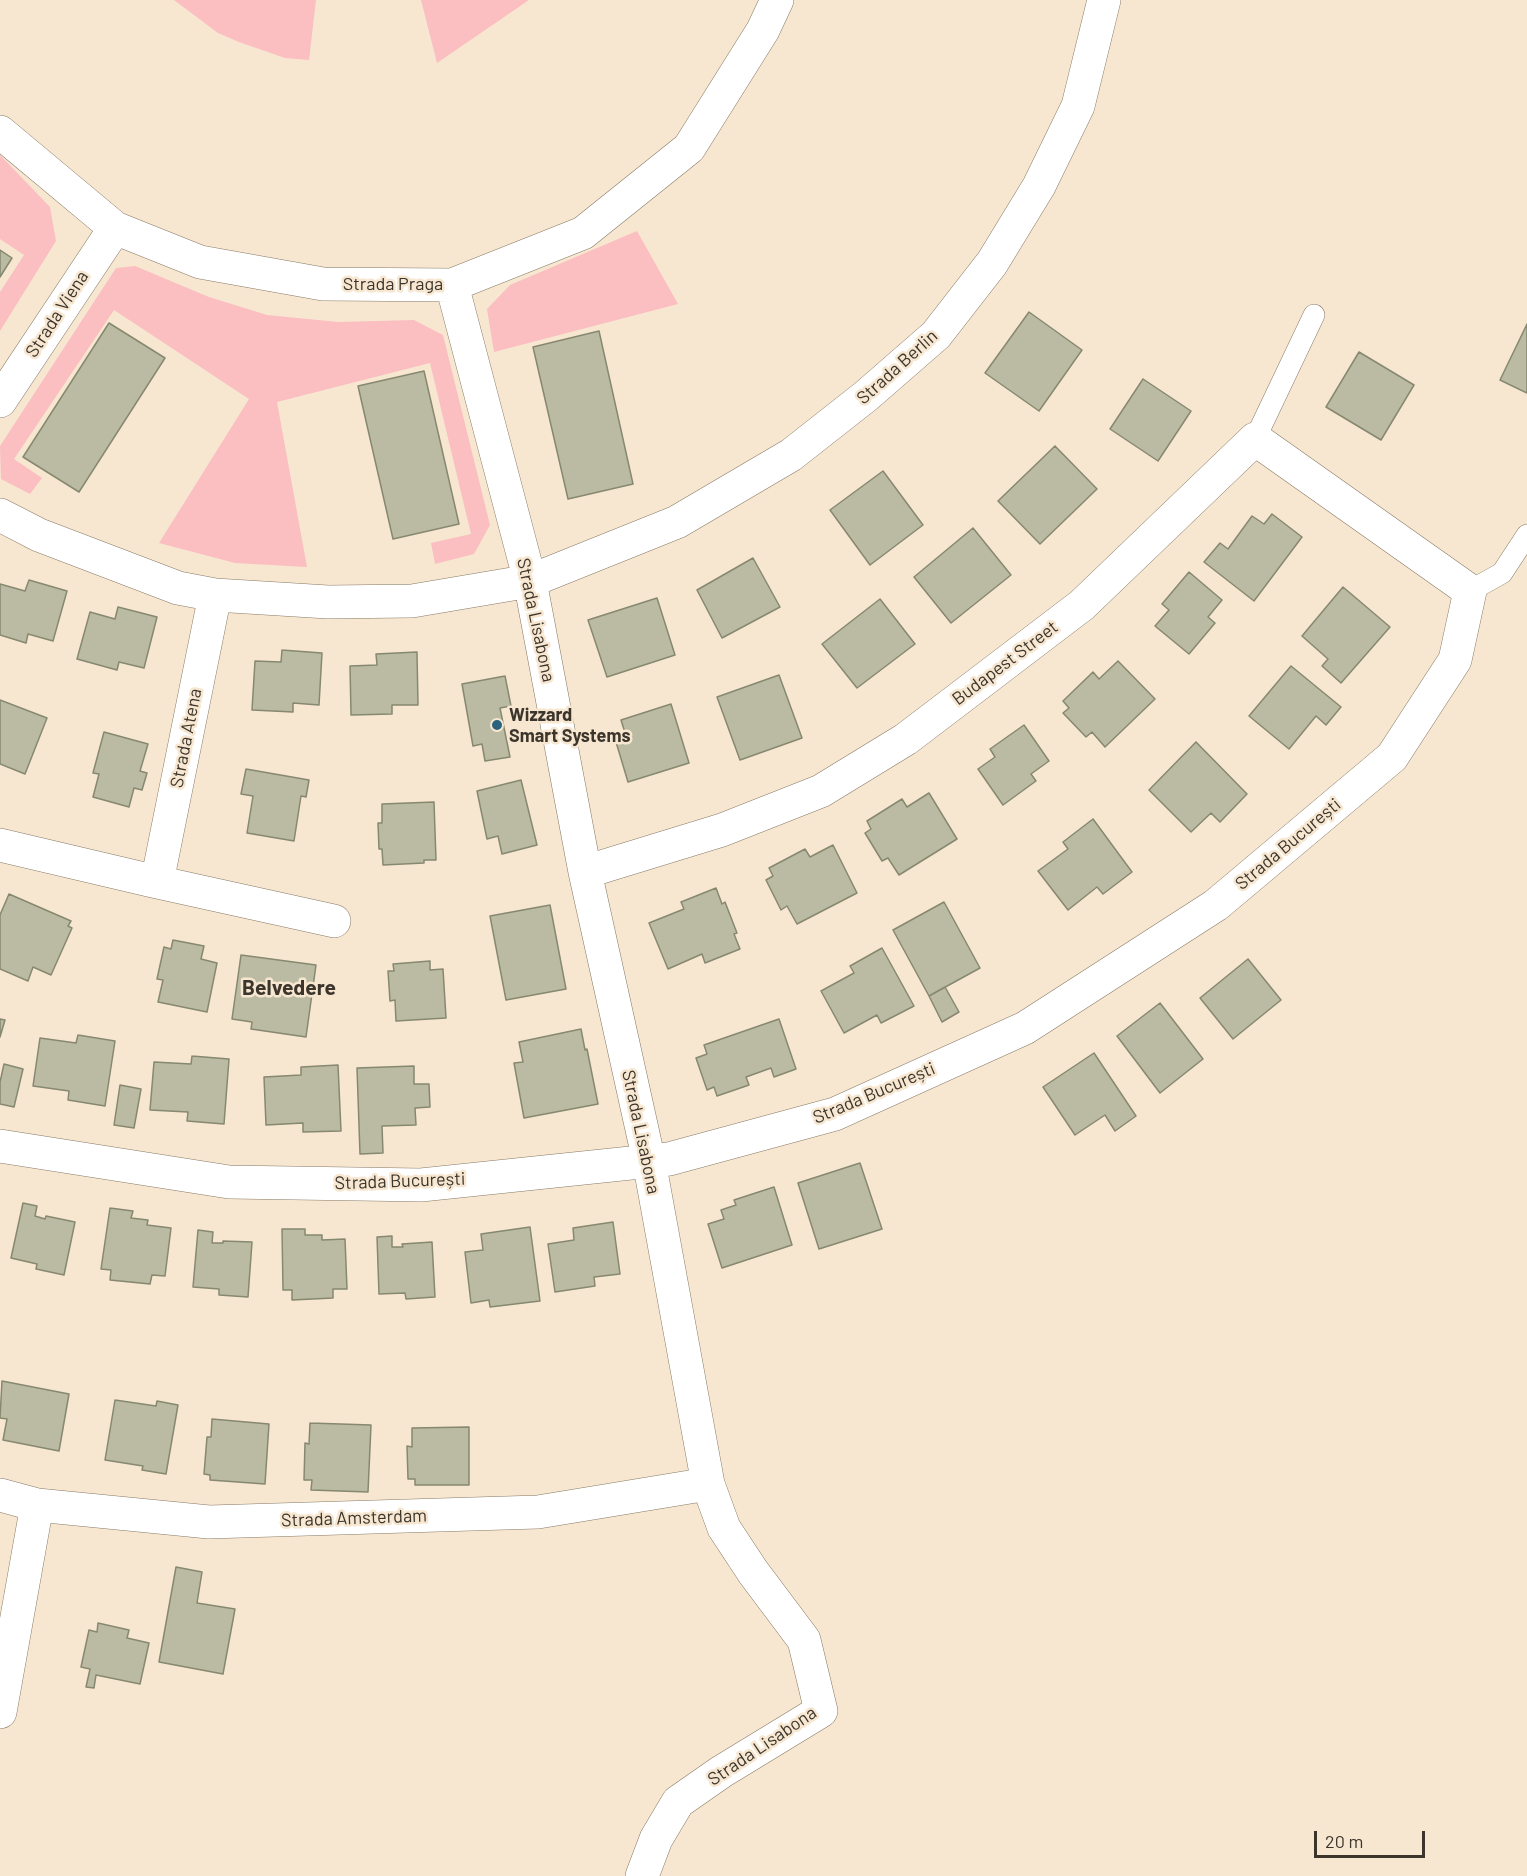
<!DOCTYPE html>
<html>
<head>
<meta charset="utf-8">
<style>
	body { margin:0 }
	#map { position:relative; width:1527px; height:1876px; overflow:hidden; background:#f7e7d1; font-family:Barlow,sans-serif }
	canvas { display:block }
	.scale { position:absolute; left:1314px; top:1831px; width:111px; height:27px; box-sizing:border-box; border:3px solid #3b352c; border-top:0; padding-left:8px; font-size:18px; line-height:21px; white-space:nowrap; color:#3b352c; -webkit-text-stroke:4px #f7e7d1; paint-order:stroke }
</style>
</head>
<body>
<div id="map">
<canvas width="1527" height="1876"></canvas>
<div class="scale">20 m</div>
</div>
<script>
const g = document.querySelector('canvas').getContext('2d');
g.lineJoin = 'round';
function paint(path, color) {
  g.fillStyle = color;
  g.fill(path, 'evenodd');
}
function shape(rows) {
  const path = new Path2D();
  for (const r of rows) {
    path.moveTo(r[0], r[1]);
    for (let i = 2; i < r.length; i += 2) path.lineTo(r[i], r[i + 1]);
  }
  return path;
}
function stroke(path, color, width, dash) {
  g.strokeStyle = color;
  g.lineWidth = width;
  g.lineCap = dash ? 'butt' : 'round';
  g.setLineDash(dash || []);
  g.stroke(path);
}
function write(font, color, halo, rows, align = 'center') {
  g.font = font + ' Barlow,sans-serif';
  g.lineWidth = 5;
  g.setLineDash([]);
  g.textBaseline = 'middle';
  g.strokeStyle = halo;
  g.fillStyle = color;
  for (const [text, x, y, turn = 0] of rows) {
    g.save();
    g.translate(x, y);
    g.rotate((+turn || 0) * Math.PI / 180);
    g.textAlign = isNaN(turn) ? turn : align;
    if (halo) g.strokeText(text, 0, 0);
    g.fillText(text, 0, 0);
    g.restore();
  }
}
const green = shape([
	[174,0,316,0,309,60,285,58,239,42,218,33],
	[421,0,529,0,437,63],
	[0,155,50,207,56,241,0,331,0,292,24,255,0,239],
	[637,231,678,304,494,352,487,309,510,285],
	[135,266,209,297,267,315,338,322,414,320,443,335,490,525,474,554,435,564,431,543,471,534,430,363,277,402,307,567,235,563,159,543,249,399,114,310,14,459,42,478,30,494,1,479,0,446,116,268]
]);
const building = shape([
	[0,250,12,258,0,277,0,250],
	[1029,312,1082,350,1039,411,985,373,1029,312],
	[109,323,165,358,79,492,23,457,109,323],
	[1527,324,1527,393,1500,380,1527,324],
	[599,331,633,484,568,499,533,347,599,331],
	[1359,352,1414,385,1381,440,1326,407,1359,352],
	[424,371,459,524,393,539,358,386,424,371],
	[1143,379,1191,411,1158,461,1110,429,1143,379],
	[1055,446,1097,489,1040,544,998,501,1055,446],
	[883,471,923,525,870,565,830,510,883,471],
	[1272,514,1302,537,1254,601,1204,562,1220,543,1228,549,1252,516,1264,524,1272,514],
	[973,528,1011,575,951,623,914,577,973,528],
	[753,558,780,607,722,638,697,590,753,558],
	[1189,572,1222,600,1208,617,1215,623,1189,654,1155,626,1169,610,1162,604,1189,572],
	[29,580,67,591,53,641,28,634,26,643,0,635,0,584,25,591,29,580],
	[1343,587,1390,627,1341,683,1322,666,1328,659,1302,636,1343,587],
	[657,598,675,655,607,677,588,620,657,598],
	[880,599,915,644,857,688,822,644,880,599],
	[118,607,157,617,144,668,119,662,117,670,77,659,90,612,115,619,118,607],
	[282,650,322,653,319,705,293,703,293,712,252,710,255,661,281,662,282,650],
	[417,652,418,705,392,705,392,714,351,715,350,666,377,665,376,654,417,652],
	[1118,661,1155,699,1105,747,1092,732,1086,737,1063,713,1069,708,1063,701,1093,672,1099,679,1118,661],
	[1291,666,1341,707,1326,725,1316,716,1289,749,1249,716,1291,666],
	[779,675,802,738,740,760,717,697,779,675],
	[505,676,511,706,500,708,510,757,485,761,482,744,473,746,462,684,505,676],
	[0,700,47,718,25,774,0,764,0,700],
	[671,704,689,763,628,782,616,742,627,739,621,720,671,704],
	[1024,725,1049,761,1031,774,1036,781,1003,805,978,769,995,757,990,749,1024,725],
	[104,732,148,744,140,771,147,773,142,790,134,788,129,807,93,797,99,774,93,773,104,732],
	[1196,742,1247,794,1220,822,1211,813,1191,832,1149,790,1196,742],
	[246,769,309,780,306,797,301,796,294,841,247,833,253,796,241,794,246,769],
	[521,780,537,845,502,854,498,836,487,839,477,791,521,780],
	[929,793,957,839,899,875,888,858,882,861,865,833,871,829,867,821,902,799,907,807,929,793],
	[434,802,436,860,424,860,424,863,383,865,382,849,379,849,378,823,382,823,382,804,434,802],
	[1093,819,1132,872,1103,894,1097,887,1068,910,1038,871,1068,849,1063,842,1093,819],
	[833,845,857,893,797,924,787,906,781,910,766,880,773,876,769,868,805,849,810,857,833,845],
	[716,888,722,904,725,902,737,933,734,934,740,949,705,963,702,954,668,969,649,923,684,909,681,902,716,888],
	[9,894,71,921,68,926,72,928,51,975,33,967,28,981,0,969,0,915,9,894],
	[944,902,980,968,929,996,893,930,944,902],
	[550,905,566,989,506,1000,490,916,550,905],
	[173,940,204,946,201,959,217,963,207,1012,158,1002,163,980,157,979,164,947,171,949,173,940],
	[882,948,914,1006,881,1023,877,1015,844,1033,821,991,854,973,850,966,882,948],
	[241,955,316,965,306,1037,251,1029,252,1022,232,1019,241,955],
	[1248,959,1281,1000,1233,1039,1200,998,1248,959],
	[430,961,430,970,443,969,446,1018,396,1021,395,1000,390,1001,388,971,394,971,393,964,430,961],
	[945,987,959,1012,942,1022,929,996,945,987],
	[1160,1003,1203,1059,1160,1093,1117,1036,1160,1003],
	[0,1019,5,1020,0,1037,0,1019],
	[779,1019,796,1069,774,1077,771,1068,746,1077,749,1085,717,1096,714,1087,707,1090,696,1058,707,1054,704,1045,779,1019],
	[581,1029,585,1050,587,1049,598,1104,524,1118,514,1063,523,1062,519,1042,581,1029],
	[78,1035,115,1041,105,1106,68,1100,69,1091,33,1086,40,1038,76,1043,78,1035],
	[1094,1053,1136,1116,1115,1131,1105,1115,1075,1135,1043,1087,1094,1053],
	[192,1056,229,1059,224,1124,187,1121,188,1112,150,1110,154,1062,191,1064,192,1056],
	[4,1064,23,1069,14,1107,0,1104,0,1082,4,1064],
	[338,1065,341,1131,303,1132,303,1123,266,1125,264,1077,301,1075,301,1067,338,1065],
	[414,1066,414,1084,429,1084,430,1107,415,1108,416,1125,382,1126,383,1153,360,1154,357,1068,414,1066],
	[120,1085,141,1089,134,1128,114,1125,120,1085],
	[860,1163,882,1229,819,1249,798,1183,860,1163],
	[774,1187,792,1245,722,1268,708,1224,724,1219,721,1210,736,1205,734,1200,774,1187],
	[23,1203,37,1206,35,1216,45,1219,46,1216,75,1222,64,1275,36,1269,37,1264,11,1258,23,1203],
	[110,1208,133,1211,131,1218,148,1220,147,1225,171,1228,165,1276,152,1275,150,1284,110,1280,111,1270,101,1269,110,1208],
	[613,1222,620,1274,594,1277,595,1286,555,1292,548,1244,574,1240,573,1228,613,1222],
	[530,1227,540,1301,490,1307,489,1300,471,1303,465,1252,483,1250,481,1234,530,1227],
	[282,1229,305,1229,305,1235,322,1235,322,1240,345,1239,347,1289,333,1289,333,1298,292,1300,292,1290,283,1290,282,1229],
	[198,1230,213,1232,212,1243,223,1243,223,1241,252,1242,248,1297,219,1295,219,1289,193,1287,198,1230],
	[392,1236,392,1247,403,1247,402,1244,432,1242,435,1297,406,1299,405,1293,379,1294,377,1237,392,1236],
	[2,1381,69,1394,59,1451,3,1440,7,1419,0,1418,2,1381],
	[115,1400,156,1406,157,1401,178,1405,166,1474,142,1470,143,1466,105,1460,115,1400],
	[212,1419,269,1424,265,1484,210,1480,210,1475,204,1474,207,1437,211,1437,212,1419],
	[310,1423,371,1425,368,1492,311,1490,312,1480,304,1480,305,1443,309,1444,310,1423],
	[469,1427,469,1485,415,1485,415,1479,408,1479,407,1446,412,1447,412,1428,469,1427],
	[176,1567,202,1572,197,1603,235,1609,223,1674,159,1662,176,1567],
	[98,1623,129,1630,127,1638,149,1643,140,1684,96,1675,94,1688,86,1687,90,1669,81,1667,89,1630,97,1632,98,1623]
]);
const service = shape([
	[1255,439,1314,315],
	[1470,591,1502,573,1527,535]
]);
const minor = shape([
	[0,132,115,228,200,262,323,284,452,285,583,233,689,148,763,30,777,0],
	[452,285,530,581,585,872,649,1161,708,1484,724,1528,753,1572,804,1640,821,1711,721,1772,678,1802,656,1839,642,1876],
	[0,401,115,228],
	[0,515,39,535,178,588,215,595,328,602,412,601,530,581,677,522,791,455,866,396,936,335,992,263,1039,186,1078,106,1104,0],
	[0,845,157,882,215,595],
	[157,882,334,921],
	[0,1146,229,1182,421,1185,669,1159,835,1114,1025,1028,1216,905,1392,757,1455,660,1470,591,1255,439,1082,605,906,739,821,791,722,830,585,872],
	[0,1495,37,1505,209,1522,538,1512,708,1484],
	[0,1712,37,1505]
]);
const markers = [
	[497,725,6,"#2b627d"]
];
const streetNames = [
	["Strada Praga",393,284],
	["Strada Viena",57,314,-57],
	["Strada Berlin",897,367,-42],
	["Strada Lisabona",536,620,78],
	["Budapest Street",1005,663,-37],
	["Strada Atena",186,738,-79],
	["Strada București",1288,844,-40],
	["Strada București",874,1093,-23],
	["Strada Lisabona",641,1132,78],
	["Strada București",400,1181,-2],
	["Strada Amsterdam",354,1518,-2],
	["Strada Lisabona",762,1746,-34]
];
const poiNames = [
	["Wizzard",509,715],
	["Smart Systems",509,736]
];
const quarterNames = [
	["Belvedere",289,988]
];
paint(green, '#fbbec1');
paint(building, '#babba2');
stroke(building, '#878870', 1.5);
stroke(service, '#877a66', 22);
stroke(minor, '#877a66', 34);
stroke(service, '#fff', 21);
stroke(minor, '#fff', 33);
for (const [x, y, r, color] of markers) {
  const dot = new Path2D();
  dot.arc(x, y, r, 0, 2 * Math.PI);
  g.fillStyle = color;
  g.fill(dot);
  stroke(dot, '#f7e7d1', 2);
}
write('18px', '#3b352c', '#f7e7d1', streetNames);
write('bold 18px', '#3b352c', '#f7e7d1', poiNames, 'left');
write('bold 21px', '#3b352c', '#f7e7d1', quarterNames);
</script>
</body>
</html>
